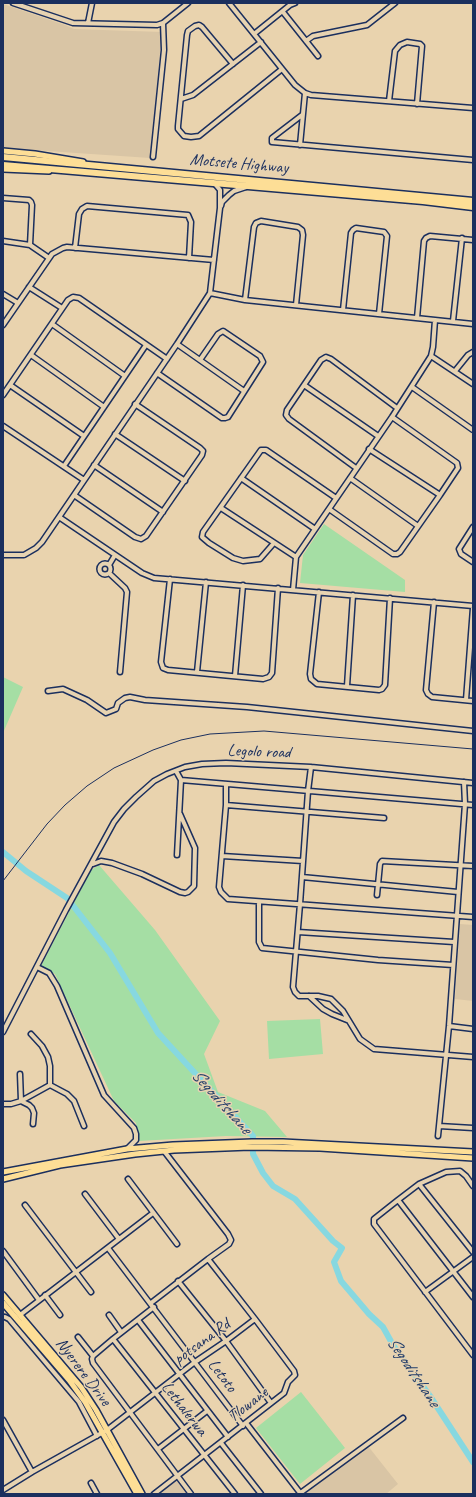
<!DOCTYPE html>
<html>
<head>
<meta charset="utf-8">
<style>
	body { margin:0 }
	#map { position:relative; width:476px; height:1497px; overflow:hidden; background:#e9d3ae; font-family:Caveat,sans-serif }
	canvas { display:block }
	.frame { position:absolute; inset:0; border:4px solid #1b2f5e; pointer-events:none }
</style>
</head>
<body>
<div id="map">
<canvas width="476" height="1497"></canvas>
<div class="frame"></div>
</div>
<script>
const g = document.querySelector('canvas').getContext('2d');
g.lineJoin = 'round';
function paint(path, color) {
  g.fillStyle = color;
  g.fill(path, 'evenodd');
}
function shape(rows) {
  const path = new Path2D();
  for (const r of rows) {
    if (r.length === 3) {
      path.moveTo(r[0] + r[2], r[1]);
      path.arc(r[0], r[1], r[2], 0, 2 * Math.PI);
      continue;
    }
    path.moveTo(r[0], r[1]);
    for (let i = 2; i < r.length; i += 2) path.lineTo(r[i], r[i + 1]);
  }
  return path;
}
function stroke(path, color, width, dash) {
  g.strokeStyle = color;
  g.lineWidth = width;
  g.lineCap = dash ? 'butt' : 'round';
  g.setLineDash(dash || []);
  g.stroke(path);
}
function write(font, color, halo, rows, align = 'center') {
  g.font = font + ' Caveat,sans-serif';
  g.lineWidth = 3;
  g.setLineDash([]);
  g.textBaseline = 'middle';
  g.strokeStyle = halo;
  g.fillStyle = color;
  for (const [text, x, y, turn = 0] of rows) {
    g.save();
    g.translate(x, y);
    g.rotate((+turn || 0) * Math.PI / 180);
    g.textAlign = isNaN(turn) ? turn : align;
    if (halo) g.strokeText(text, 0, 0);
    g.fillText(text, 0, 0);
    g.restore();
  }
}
const built = shape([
	[3,4,65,25,74,29,162,32,150,158,3,148],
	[460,924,473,925,473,1001,455,999],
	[368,1446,398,1484,386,1494,304,1494],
	[179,1479,190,1494,158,1494]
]);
const green = shape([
	[324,524,405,580,405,592,300,583,303,555],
	[3,677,23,687,3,733],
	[99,865,155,930,220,1021,204,1054,218,1092,265,1111,287,1137,226,1136,139,1141,136,1123,114,1101,55,974,41,966,91,870],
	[320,1019,323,1054,269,1059,267,1021],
	[301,1392,345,1448,300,1484,256,1428]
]);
const river = shape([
	[3,852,26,871,67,898,110,953,158,1033,253,1136,253,1154,263,1173,273,1186,295,1199,333,1241,342,1248,334,1262,341,1281,369,1314,383,1327,393,1345,430,1396,473,1462]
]);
const minor = shape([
	[13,3,73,23,157,25,163,23,188,3],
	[229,3,295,85,305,93,311,95,473,108],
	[283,12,318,56],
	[88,23,92,3],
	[254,34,290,5,295,3],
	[306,41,313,36,367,25,395,3],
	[233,64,202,27,199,25,195,26,188,31,187,35,178,126,178,129,184,136,191,137,199,136,282,69],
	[181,99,193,95,261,42],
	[389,101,395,51,400,45,407,42,420,44,422,46,417,104],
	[302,115,272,138,272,142,473,160],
	[300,145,305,93],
	[153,157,164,50,163,23],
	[3,198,29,200,31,202,32,205,30,245],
	[221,206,222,202,229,195,234,191,246,187],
	[3,241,30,245,49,258],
	[75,248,79,214,82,209,87,206,188,215,191,222,189,258],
	[29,287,62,308],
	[210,293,245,300,473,324],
	[3,294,18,303],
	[245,300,254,227,256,223,261,221,298,227,302,230,303,235,296,305],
	[343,310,351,233,353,230,356,228,384,232,387,236,379,314],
	[417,318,424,241,426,238,430,236,473,240],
	[453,321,462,238],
	[52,324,125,376],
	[3,325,52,254,63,248,67,247,214,260],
	[177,344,244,391],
	[31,355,104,407],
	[431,356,473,384],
	[455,371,468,355,473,352],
	[157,373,222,418,225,418,228,417,263,362,260,356,223,331,218,334,200,360],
	[10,385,84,436],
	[304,385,378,436],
	[412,387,473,430],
	[3,395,68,300,73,297,79,298,167,359],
	[3,426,84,480],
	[115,434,185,481],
	[369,449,440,495],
	[94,465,163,512],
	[64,466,146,345],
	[356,468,289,419,286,415,287,410,321,360,326,357,331,359,397,408],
	[241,478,315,529],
	[350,478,418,526],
	[74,495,135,537,141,539,146,536,202,455,203,451,200,448,135,404],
	[221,508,296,557],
	[329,509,393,554,397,554,400,552,440,495,458,468,457,463,392,417],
	[59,517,142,573,154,578,473,606],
	[473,527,459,549,461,554,473,562],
	[274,543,260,559,243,561,233,558,209,543,202,537,203,532,261,450,266,450,336,498],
	[3,555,24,555,36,548,42,542,177,344,210,293,220,208,220,190,215,184],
	[105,569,5.5],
	[109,565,115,555],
	[109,573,125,588,127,592,120,672],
	[170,579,161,662,163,668,168,670,263,679,269,677,272,673,278,588],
	[293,590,296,557,392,417,431,356,433,347,435,320],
	[319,592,310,674,311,679,317,684,379,690,382,689,385,685,390,598],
	[434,602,426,690,428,694,432,697,473,701],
	[197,672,206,582],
	[235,676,243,585],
	[347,686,353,595],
	[48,691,63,689,87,700,106,713,116,709,118,703,125,698,130,697,145,700,247,707,473,731],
	[466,700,473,608],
	[311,767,308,791,300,904,293,987,295,992,299,996,318,996,331,999,343,1011,360,1039,374,1049,473,1057],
	[176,771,181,780,177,855],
	[181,780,473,805],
	[226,784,226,805,219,887,221,892,228,899,473,917],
	[226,805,384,818],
	[222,856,303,861],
	[93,864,101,861,112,863,142,874,180,892,185,893,188,892,194,886,195,848,180,814],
	[302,877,458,892],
	[377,895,380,864,382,861,473,866],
	[259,902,259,942,262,948,378,960,453,965],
	[298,932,454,942],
	[37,967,49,973,57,986,104,1095,134,1128,136,1134,136,1140,127,1149],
	[309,996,323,1009,332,1014,347,1020],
	[449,1026,473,1029],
	[3,1032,66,910,114,822,124,809,136,797,154,781,167,774,185,767,202,764,226,763,311,767,473,783],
	[31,1034,42,1046,48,1057,50,1066,50,1085],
	[20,1074,21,1101,29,1105,32,1108,34,1113,33,1124],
	[50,1085,67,1094,74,1101,84,1126],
	[3,1104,11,1104,21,1101,50,1085],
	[439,1126,473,1128],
	[438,1136,449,1026,465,804,464,782],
	[128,1179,177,1244],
	[419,1184,473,1252],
	[85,1194,119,1239],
	[398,1200,419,1184,446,1172,460,1171,466,1176,473,1186],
	[25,1205,91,1292],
	[108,1248,243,1426],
	[3,1251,39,1300],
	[178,1281,226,1341,271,1403],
	[425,1292,473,1257],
	[45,1295,60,1315],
	[473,1297,398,1200,374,1219,374,1224,473,1355],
	[151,1303,208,1259,229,1244,231,1240,228,1234,164,1151],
	[154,1307,113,1339,93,1356,92,1359,93,1363,191,1494],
	[20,1315,153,1213],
	[109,1315,121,1332],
	[5,1317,9,1319,79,1402,97,1436],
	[138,1320,228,1437],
	[78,1337,93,1356],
	[113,1339,235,1494],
	[3,1420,32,1472],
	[246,1423,301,1494],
	[221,1443,261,1494],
	[158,1449,207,1411],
	[91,1483,97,1494],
	[3,1490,32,1472,107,1430,195,1362,226,1341,255,1319],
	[154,1494,284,1393,288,1382,295,1375,294,1371,255,1319,208,1259],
	[299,1494,403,1418]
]);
const major = shape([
	[3,151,35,154,83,162],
	[3,169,49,171],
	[3,1172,127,1149,173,1145,252,1142,283,1142,473,1152],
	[3,1179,60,1165,135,1154,174,1150,250,1147,320,1148,473,1158],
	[3,1295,81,1387,96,1410,142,1494],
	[3,1303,69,1380,85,1402,137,1494]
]);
const highway = shape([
	[3,157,473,201],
	[3,165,423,201,473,207]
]);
const rail = shape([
	[3,881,47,824,65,805,87,786,114,768,153,750,181,740,210,734,264,731,473,749]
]);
const streetNames = [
	["Motsete Highway",239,164,5],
	["Legolo road",259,752,2],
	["potsana Rd",202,1342,-36],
	["Nyerere Drive",83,1372,53],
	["Letoto",222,1376,53],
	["Tlowane",248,1405,-38],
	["Lethalerwa",184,1409,52]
];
const waterNames = [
	["Segoditshane",221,1102,48],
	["Segoditshane",413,1372,56]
];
paint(built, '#d9c5a5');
paint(green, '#a5dea4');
stroke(river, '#87d8e0', 6);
stroke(minor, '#1b2f5e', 7);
stroke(major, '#1b2f5e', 8);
stroke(highway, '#1b2f5e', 9);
stroke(minor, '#e7d3b1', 4);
stroke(major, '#fdde96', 5);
stroke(highway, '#fdde96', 6);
stroke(rail, '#1b2f5e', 1);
write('17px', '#1b2f5e', '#e7d3b1', streetNames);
write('italic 18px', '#26406b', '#e7d3b1', waterNames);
</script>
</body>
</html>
